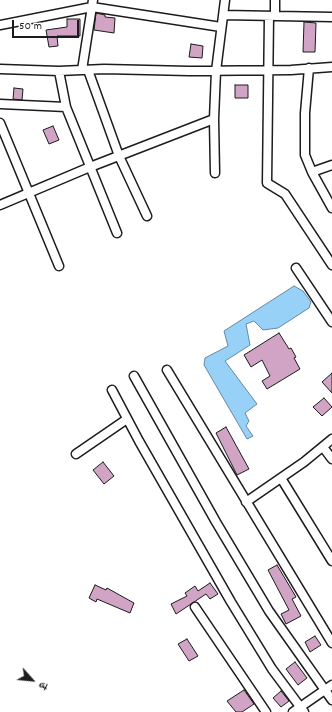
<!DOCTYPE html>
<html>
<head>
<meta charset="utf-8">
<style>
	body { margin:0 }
	#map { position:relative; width:332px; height:712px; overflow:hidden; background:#fff; font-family:Dekko,"Playpen Sans Deva",sans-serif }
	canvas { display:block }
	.north { position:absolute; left:12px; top:660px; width:40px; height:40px; -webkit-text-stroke:3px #fff; paint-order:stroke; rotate:117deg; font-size:11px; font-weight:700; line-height:16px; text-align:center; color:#1c1c1c }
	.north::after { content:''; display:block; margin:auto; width:14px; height:18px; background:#1c1c1c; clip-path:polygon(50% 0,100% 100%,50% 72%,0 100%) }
	.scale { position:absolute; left:12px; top:20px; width:67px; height:18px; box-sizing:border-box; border:2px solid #1c1c1c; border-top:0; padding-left:5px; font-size:12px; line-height:14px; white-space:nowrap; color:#1c1c1c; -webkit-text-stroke:3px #fff; paint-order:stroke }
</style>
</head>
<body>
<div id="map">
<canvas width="332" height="712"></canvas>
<div class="north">उ</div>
<div class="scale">50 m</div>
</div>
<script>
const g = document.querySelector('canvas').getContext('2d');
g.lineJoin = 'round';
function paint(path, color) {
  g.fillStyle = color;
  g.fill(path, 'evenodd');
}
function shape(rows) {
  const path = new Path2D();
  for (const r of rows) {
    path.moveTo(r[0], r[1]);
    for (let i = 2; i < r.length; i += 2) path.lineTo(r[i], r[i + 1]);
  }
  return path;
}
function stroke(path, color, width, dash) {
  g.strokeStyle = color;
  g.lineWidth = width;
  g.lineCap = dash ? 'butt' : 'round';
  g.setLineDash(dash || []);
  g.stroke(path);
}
const water = shape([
	[294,286,303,291,311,302,309,308,278,328,263,330,254,321,246,324,250,345,225,361,257,404,245,413,249,421,246,426,253,436,247,439,204,365,205,358,228,346,224,331,294,286]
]);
const building = shape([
	[96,13,105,15,105,17,115,18,114,33,94,30,96,13],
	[67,19,80,19,80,36,57,36,58,46,49,47,46,30,67,27,67,19],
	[304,22,316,23,315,52,303,52,304,22],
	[191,44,203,46,202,58,189,57,191,44],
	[235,85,248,85,248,98,235,98,235,85],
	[14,88,23,89,22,100,13,99,14,88],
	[53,126,59,140,49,144,43,130,53,126],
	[279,333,289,349,291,348,296,357,294,358,300,369,267,389,262,381,270,376,262,360,251,367,244,355,279,333],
	[332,373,332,393,322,382,332,373],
	[324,398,332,407,322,416,313,407,324,398],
	[226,427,249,469,237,475,216,433,226,427],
	[103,462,114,476,104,484,93,470,103,462],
	[277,565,296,597,292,599,301,616,286,624,281,614,289,610,268,570,277,565],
	[210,583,218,594,210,599,206,594,176,614,171,604,187,596,185,593,195,586,198,591,210,583],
	[95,585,106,590,107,588,134,603,130,613,97,599,96,602,89,598,95,585],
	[315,636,321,645,310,652,305,642,315,636],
	[187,639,198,656,189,661,178,644,187,639],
	[295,662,307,678,298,685,286,669,295,662],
	[244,690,254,704,242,712,236,712,227,701,244,690],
	[281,691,289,701,281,707,273,698,281,691]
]);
const street = shape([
	[275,0,275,15],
	[223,15,332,17],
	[269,16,267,183,285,194,332,265],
	[0,25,92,7,221,27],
	[309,68,305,113,305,155,312,172,332,208],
	[0,69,59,71,104,69,189,71,291,70,332,67],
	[82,70,93,0],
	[88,70,119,156,147,216],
	[59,71,66,107,117,233],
	[0,104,66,107],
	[0,123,59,266],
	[312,172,332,165],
	[215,173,214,119,216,71,225,0],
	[0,205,90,167,214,119],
	[296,268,332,322],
	[167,370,332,643],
	[134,376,216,522,269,611,332,700],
	[112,390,139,441,231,602,272,669,304,712],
	[323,447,332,459],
	[76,454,127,419],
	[281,478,332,561],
	[246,502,304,462,332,439],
	[195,607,266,712],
	[293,712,332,685]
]);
paint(water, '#98d1f7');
stroke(water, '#66899f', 1);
paint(building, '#d1a3c5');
stroke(building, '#1c1c1c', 1);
stroke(street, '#1c1c1c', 11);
stroke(street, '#fff', 8);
</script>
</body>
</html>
